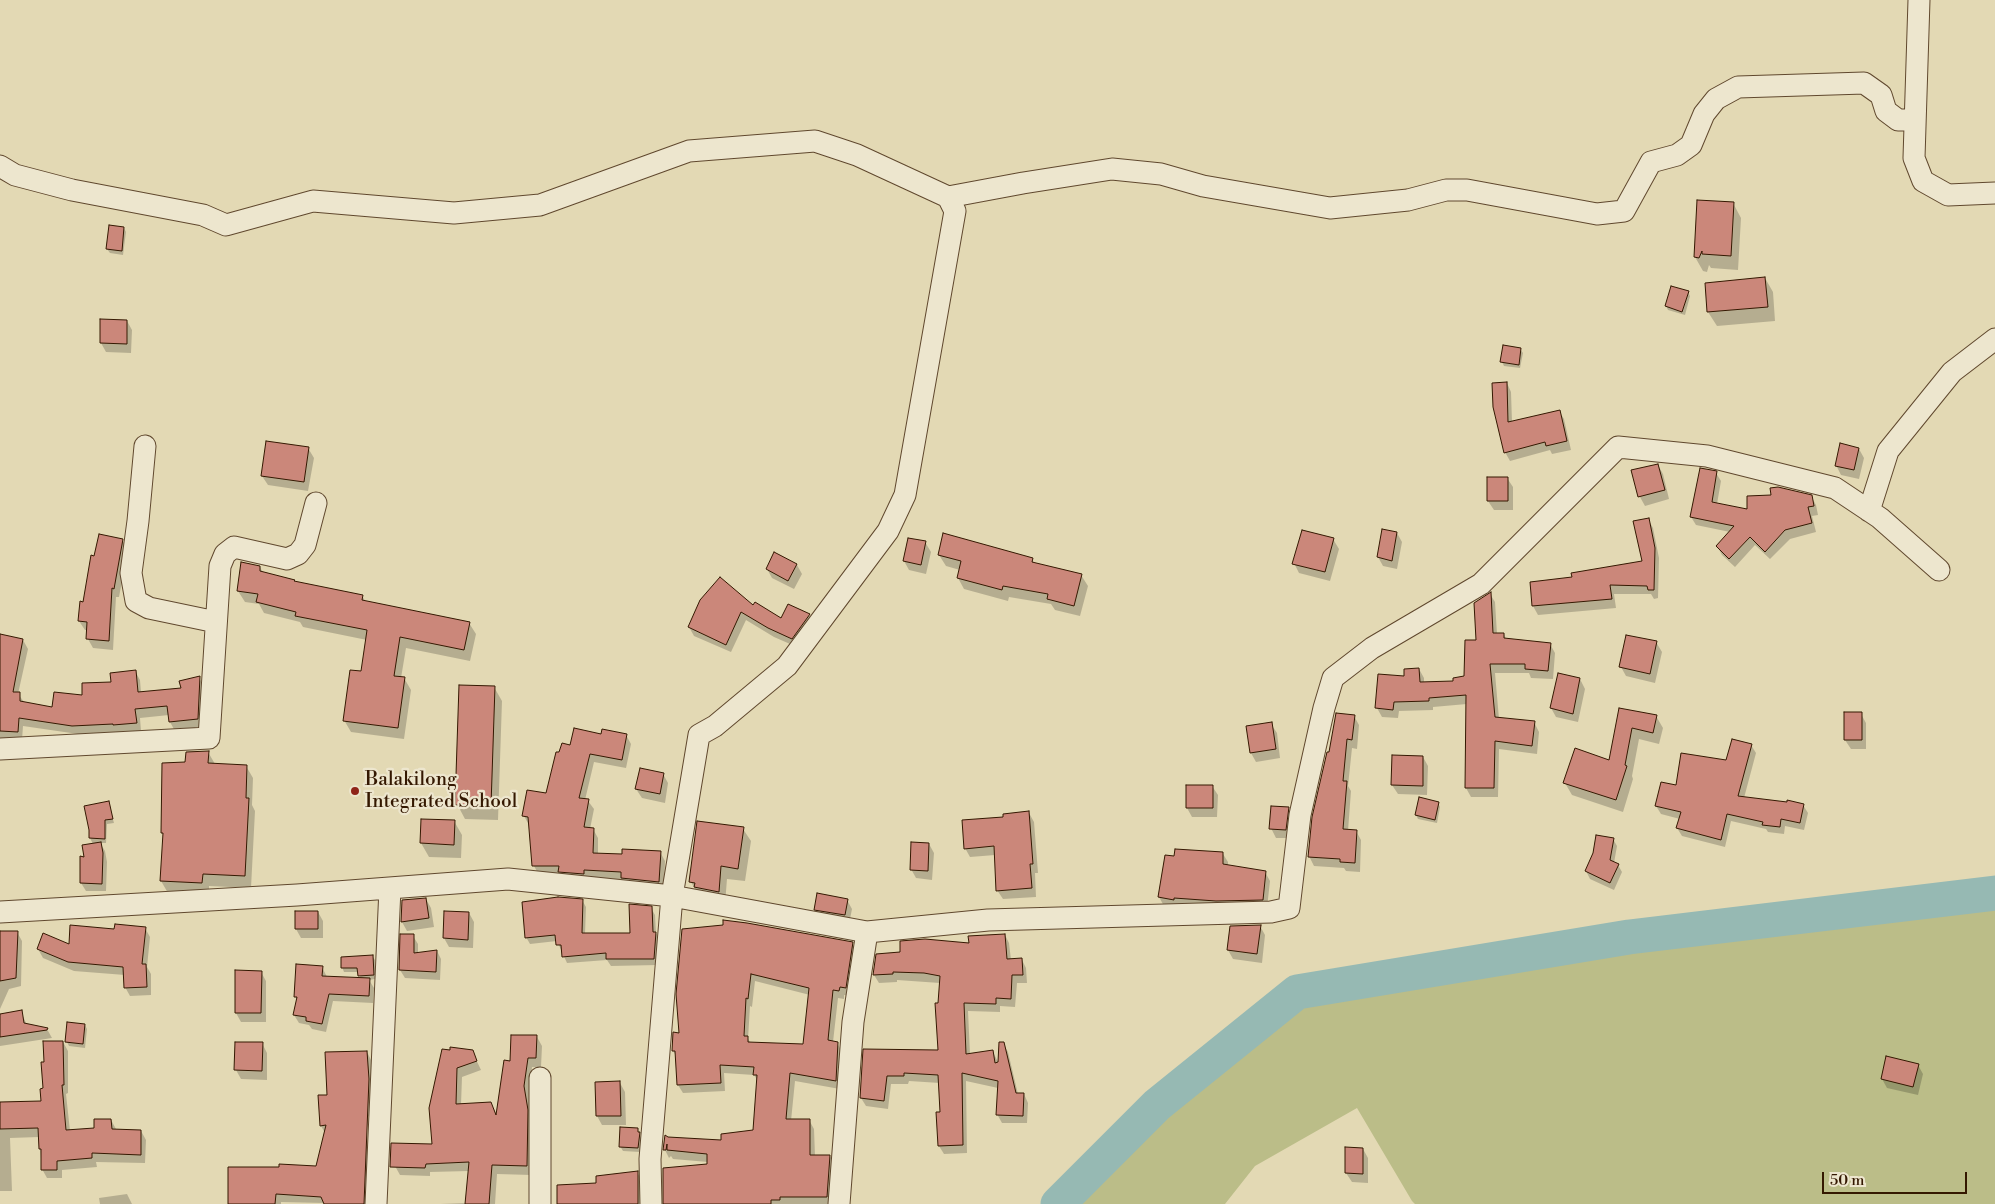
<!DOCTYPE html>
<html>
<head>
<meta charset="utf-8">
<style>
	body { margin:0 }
	#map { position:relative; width:1995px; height:1204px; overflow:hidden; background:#e3d9b4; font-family:"Libre Bodoni",serif }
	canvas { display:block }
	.scale { position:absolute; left:1822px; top:1172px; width:145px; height:22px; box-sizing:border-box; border:2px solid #341801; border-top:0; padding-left:6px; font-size:15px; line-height:18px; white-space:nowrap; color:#341801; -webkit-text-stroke:4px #ede6ce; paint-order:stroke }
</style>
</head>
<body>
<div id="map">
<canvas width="1995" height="1204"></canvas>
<div class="scale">50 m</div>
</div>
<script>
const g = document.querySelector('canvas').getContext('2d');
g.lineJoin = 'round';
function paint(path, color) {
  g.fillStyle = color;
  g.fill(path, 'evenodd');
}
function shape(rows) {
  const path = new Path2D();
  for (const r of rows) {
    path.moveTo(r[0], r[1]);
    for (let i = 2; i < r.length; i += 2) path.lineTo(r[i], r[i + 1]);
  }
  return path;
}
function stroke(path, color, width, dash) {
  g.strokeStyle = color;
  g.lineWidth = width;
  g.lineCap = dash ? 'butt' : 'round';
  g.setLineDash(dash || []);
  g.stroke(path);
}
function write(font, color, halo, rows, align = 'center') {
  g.font = font + ' "Libre Bodoni",serif';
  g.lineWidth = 4.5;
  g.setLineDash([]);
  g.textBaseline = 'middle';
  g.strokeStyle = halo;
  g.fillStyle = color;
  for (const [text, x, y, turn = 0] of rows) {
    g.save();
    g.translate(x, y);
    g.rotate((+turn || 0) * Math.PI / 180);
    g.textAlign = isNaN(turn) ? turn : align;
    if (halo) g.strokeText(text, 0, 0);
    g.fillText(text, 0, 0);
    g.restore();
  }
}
const green = shape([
	[1995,894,1995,1204,1415,1204,1412,1201,1357,1108,1255,1166,1225,1204,1058,1204,1157,1105,1297,992]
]);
const shadow = shape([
	[1733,203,1741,218,1738,270,1711,268,1709,265,1707,272,1703,271,1695,257],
	[124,228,126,232,123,255,110,253,107,249],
	[1765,278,1773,292,1775,321,1717,326,1708,312,1706,284],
	[1688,292,1690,296,1685,315,1668,310,1666,306],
	[101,321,127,321,132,330,131,353,106,352,101,343],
	[1520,349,1523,353,1520,368,1504,366,1502,362],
	[1507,383,1511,392,1512,422,1559,411,1564,419,1571,450,1552,454,1550,450,1510,461,1505,452],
	[308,448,314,458,308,491,268,485,262,476],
	[1859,449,1864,458,1859,479,1841,475,1836,465],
	[1658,465,1663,474,1669,499,1645,506,1640,497,1633,471],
	[1716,473,1721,481,1717,504,1749,511,1811,496,1816,505,1818,515,1812,516,1816,532,1790,539,1770,559,1755,545,1735,567,1722,555,1717,546,1730,532,1696,525,1691,517],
	[1507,478,1513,487,1513,510,1494,510,1488,501],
	[1648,519,1653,528,1659,558,1658,598,1654,599,1651,594,1614,594,1616,608,1538,615,1533,606,1531,583,1573,578,1643,562],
	[1397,533,1402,542,1397,569,1383,566,1378,557],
	[1333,539,1339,549,1330,581,1299,573,1294,563],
	[122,540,128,549,119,597,116,597,113,650,93,648,88,639,88,630,85,630,79,621,95,557],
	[925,542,931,552,926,574,909,570,904,561],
	[775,554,797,565,802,574,794,589,772,578,767,569],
	[939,555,1032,559,1034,563,1081,575,1088,586,1080,616,1055,610,1051,604,1009,597,1008,601,964,589,958,578,960,570,946,566],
	[260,567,263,573,294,581,295,583,362,596,366,602,469,623,476,634,470,661,406,648,401,678,404,678,411,690,404,739,351,732,344,720,362,673,367,640,303,627,300,622,264,613,259,604,245,602,238,591],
	[1490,594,1495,602,1497,634,1504,634,1506,639,1550,644,1555,653,1553,679,1531,678,1529,673,1495,673,1499,719,1534,722,1539,732,1537,754,1499,749,1498,797,1471,797,1466,788,1467,704,1433,707,1433,710,1399,711,1398,718,1382,717,1377,708,1405,678,1419,669,1424,678,1424,683,1454,682,1466,677],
	[753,607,782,620,809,615,814,623,797,647,774,637,746,620,731,652,694,636,689,627],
	[0,635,23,640,28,649,18,694,24,702,53,708,113,683,135,671,140,680,141,693,182,689,199,678,204,686,202,728,175,731,170,722,169,715,140,718,141,731,120,734,119,732,78,734,23,726,22,740,0,739],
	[1656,642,1662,652,1655,683,1626,676,1621,667],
	[1580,679,1585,689,1578,722,1556,717,1551,708],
	[494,687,502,701,498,820,465,819,457,804],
	[1620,709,1656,716,1663,728,1659,744,1639,739,1632,776,1633,779,1623,812,1572,795,1565,783,1610,761],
	[1861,714,1866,723,1866,749,1851,749,1845,740],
	[1354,716,1359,725,1357,749,1352,748,1348,786,1351,791,1348,831,1356,831,1361,840,1360,872,1346,871,1344,868,1314,866,1309,856,1330,753],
	[1271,724,1277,733,1280,758,1256,762,1251,753],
	[626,735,631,744,626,768,594,762,585,800,588,801,594,809,590,829,593,829,598,838,598,855,623,856,660,852,665,861,664,891,539,875,534,866,529,825,524,816,547,794,571,746,602,736],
	[1751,745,1756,753,1744,798,1803,805,1808,813,1804,830,1785,826,1784,834,1768,832,1766,829,1731,821,1725,847,1682,836,1677,828,1680,819,1661,814,1656,806,1677,787,1727,761],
	[208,752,215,764,246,766,253,778,252,805,255,811,251,888,209,886,209,894,168,893,161,881,164,836,162,833],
	[1423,757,1428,766,1427,795,1398,794,1392,785],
	[663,774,668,783,665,803,642,798,636,789],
	[1187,786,1212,786,1218,795,1217,817,1192,817,1187,808],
	[108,802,114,823,107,824,106,843,100,843,105,851,107,862,106,891,86,891,81,883,85,858,93,844,90,838,90,829],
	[1438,803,1440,807,1437,823,1418,819,1416,815],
	[1288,808,1294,817,1290,838,1276,838,1271,828],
	[1029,813,1034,822,1038,873,1035,873,1036,897,1003,899,997,890,995,855,970,857,965,848,1004,818],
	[422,820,454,821,462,835,461,858,429,857,421,843],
	[743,829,751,841,745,881,727,879,725,904,698,894,691,882],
	[1613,839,1617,846,1614,863,1618,865,1622,872,1614,890,1590,879,1586,871],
	[929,844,934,853,932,880,916,878,911,869],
	[1223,854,1228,862,1228,866,1265,872,1270,881,1267,908,1164,906,1159,897],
	[426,899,431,908,434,927,407,931,402,922,403,901],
	[582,900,586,907,585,934,631,934,651,908,655,915,656,933,660,940,658,965,611,966,607,960,567,963,557,941,530,944,526,937],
	[847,900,852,909,849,924,821,918,815,909],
	[318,912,323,921,323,938,301,938,296,929],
	[445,912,469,913,474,922,473,948,449,947,444,938],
	[1260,926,1265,935,1262,963,1233,959,1228,950],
	[145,928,150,937,147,967,151,974,151,995,130,996,125,987,125,975,74,971,43,958,38,949,70,946,115,930],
	[0,932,17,932,22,941,21,986,9,989,0,1009],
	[1005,935,1009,943,1011,960,1022,960,1026,968,1027,983,1017,983,1015,1007,1000,1006,1000,1012,968,1011,970,1054,993,1052,999,1064,1003,1043,1008,1052,1018,1094,1024,1094,1028,1103,1027,1123,1002,1123,997,1114,998,1088,966,1081,967,1153,944,1154,939,1146,941,1113,940,1083,909,1081,908,1084,891,1084,888,1109,866,1106,861,1098,865,1051,939,1051,940,983,897,980,897,982,879,983,874,975,877,955,970,944],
	[413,936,418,944,418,954,437,951,441,959,440,980,405,978,400,970],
	[852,943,857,952,850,996,844,995,844,999,838,998,833,1042,837,1043,842,1052,840,1089,795,1081,791,1121,809,1120,814,1129,815,1156,830,1156,834,1164,831,1204,665,1204,708,1165,708,1162,673,1159,671,1156,669,1158,665,1150,666,1137,723,1141,754,1131,758,1081,754,1075,724,1073,725,1091,683,1093,678,1085,677,1057,673,1051,680,1034,679,994],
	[755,981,810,995,804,1045,751,1043,748,1039,750,1006,752,1007],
	[372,956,375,960,375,979,369,980,374,988,373,1003,333,1001,326,1032,312,1029,309,1025,299,1023,294,1015,297,1000,295,996,322,967,327,977,361,979,359,972,344,972,342,967],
	[261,972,266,981,266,1022,241,1022,236,1013],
	[21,1012,27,1025,47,1029,52,1038,0,1046,0,1015],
	[68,1023,85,1025,87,1029,85,1048,69,1046,67,1042],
	[537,1037,542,1046,541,1067,532,1067,529,1096,532,1120,531,1175,497,1174,495,1204,440,1204,466,1203,469,1171,430,1172,430,1176,400,1175,395,1166,433,1146,443,1050,472,1051,481,1070,462,1077,461,1105,491,1104,497,1115,512,1062],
	[63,1042,68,1051,68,1093,66,1094,70,1131,95,1129,111,1120,116,1129,141,1131,146,1140,145,1163,96,1162,97,1167,62,1170,62,1178,47,1178,42,1169,39,1137,10,1138,12,1191,0,1191,0,1103,42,1102,45,1063],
	[237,1043,262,1043,267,1053,267,1080,241,1079,236,1070],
	[367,1052,371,1060,373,1089,371,1116,364,1117,370,1173,368,1204,281,1202,281,1204,228,1204,317,1167,325,1133,321,1126,328,1096],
	[1918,1065,1923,1074,1918,1095,1887,1088,1882,1079],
	[596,1083,620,1083,625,1092,626,1125,602,1125,597,1116],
	[637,1130,641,1138,640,1152,623,1151,620,1146],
	[1346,1149,1363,1149,1368,1158,1368,1183,1352,1182,1346,1173],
	[637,1172,642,1181,643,1204,559,1204,598,1184],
	[127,1194,132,1204,100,1204,99,1198]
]);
const river = shape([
	[1058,1204,1157,1105,1297,992,1629,937,1995,893]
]);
const building = shape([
	[1697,200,1734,202,1731,256,1702,254,1702,251,1699,258,1694,257,1697,200],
	[109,225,124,227,122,251,106,249,109,225],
	[1765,277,1768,307,1707,312,1705,283,1765,277],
	[1671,286,1689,291,1682,312,1665,306,1671,286],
	[100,319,127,320,127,344,100,343,100,319],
	[1503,345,1521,348,1519,365,1500,362,1503,345],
	[1507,382,1508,422,1560,410,1567,441,1546,446,1545,442,1504,453,1493,407,1492,383,1507,382],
	[266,441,309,447,304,482,261,476,266,441],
	[1840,443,1859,448,1854,470,1835,466,1840,443],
	[1658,464,1665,490,1638,497,1631,470,1658,464],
	[1700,468,1717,471,1712,502,1747,509,1747,496,1771,495,1770,488,1778,487,1812,495,1814,506,1808,507,1812,523,1785,530,1765,552,1750,537,1729,559,1716,546,1734,526,1690,517,1700,468],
	[1487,477,1508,477,1508,501,1487,501,1487,477],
	[1649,518,1655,548,1654,590,1648,590,1647,586,1610,585,1612,599,1532,606,1530,582,1572,577,1571,573,1642,561,1633,521,1649,518],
	[1382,529,1397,532,1392,561,1377,557,1382,529],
	[1302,530,1334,538,1325,572,1292,564,1302,530],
	[943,533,1033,558,1032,562,1082,574,1074,606,1047,599,1048,594,1003,586,1002,590,957,578,961,561,938,555,943,533],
	[99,534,123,539,114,589,112,588,109,641,86,639,87,622,78,621,80,601,83,602,91,555,94,556,99,534],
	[908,538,926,541,921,565,903,561,908,538],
	[774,552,797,564,788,581,766,569,774,552],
	[241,562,260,566,260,571,295,580,294,581,363,595,362,600,470,622,464,650,400,637,394,676,405,677,398,728,343,721,350,670,361,671,367,630,295,616,296,612,256,602,258,594,237,591,241,562],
	[720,577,753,605,755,602,781,618,788,604,810,614,792,639,768,628,741,612,726,645,688,627,700,600,720,577],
	[1491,592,1493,633,1504,633,1504,638,1551,643,1548,671,1525,669,1525,664,1490,664,1495,717,1535,721,1532,746,1495,741,1494,788,1465,788,1466,695,1429,698,1429,701,1394,702,1393,710,1375,708,1378,674,1404,676,1404,669,1419,668,1420,682,1453,681,1453,678,1464,676,1465,640,1476,640,1474,603,1491,592],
	[0,634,23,639,13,692,20,692,20,701,52,707,54,692,82,695,82,683,111,682,110,673,136,670,138,692,181,688,179,681,200,676,198,719,169,722,167,706,135,709,137,723,113,725,113,724,72,726,19,718,18,732,0,731,0,634],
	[1626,635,1657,641,1650,674,1619,667,1626,635],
	[1558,673,1580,678,1573,714,1550,708,1558,673],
	[459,685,495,686,491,806,455,805,459,685],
	[1619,708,1657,715,1653,733,1632,728,1625,765,1627,766,1616,800,1563,783,1575,748,1609,760,1619,708],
	[1844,712,1862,712,1862,740,1844,740,1844,712],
	[1336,713,1355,715,1352,740,1347,739,1343,781,1347,781,1343,829,1357,830,1355,863,1340,862,1340,859,1308,857,1312,817,1327,752,1329,752,1336,713],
	[1272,722,1276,749,1250,753,1246,726,1272,722],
	[574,728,601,734,602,729,627,734,622,760,590,754,579,798,589,799,584,827,594,828,593,853,622,854,622,849,661,851,659,882,621,878,621,872,584,870,584,874,558,872,559,866,532,866,528,817,522,816,527,790,546,793,556,752,559,752,562,743,570,745,574,728],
	[1732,739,1752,744,1738,796,1787,802,1787,800,1804,804,1800,823,1781,819,1780,827,1762,825,1763,822,1727,814,1721,840,1676,828,1681,812,1655,806,1661,782,1676,785,1681,753,1726,760,1732,739],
	[209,751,208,763,247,765,246,798,249,798,245,876,203,874,202,883,160,881,163,833,161,833,162,763,185,762,186,752,209,751],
	[1392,755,1423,756,1423,786,1391,785,1392,755],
	[640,768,664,773,660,794,635,789,640,768],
	[1186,785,1213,785,1213,808,1186,808,1186,785],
	[1419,797,1439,802,1435,820,1415,815,1419,797],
	[109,801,113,819,105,820,105,839,89,838,89,830,84,806,109,801],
	[1271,806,1289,807,1286,830,1269,829,1271,806],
	[1029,811,1033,864,1030,864,1032,888,996,891,994,846,964,849,962,820,1003,817,1003,814,1029,811],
	[421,819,455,820,454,845,420,843,421,819],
	[697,821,744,827,738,869,721,866,719,892,694,887,695,883,689,882,697,821],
	[1596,835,1614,838,1610,860,1619,864,1610,883,1585,871,1593,853,1596,835],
	[101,842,103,853,102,884,80,883,80,856,84,857,82,845,101,842],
	[911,842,929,843,928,871,910,870,911,842],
	[1175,849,1223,852,1223,864,1266,871,1263,900,1216,901,1174,898,1174,900,1158,897,1165,855,1174,856,1175,849],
	[817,893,848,899,845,915,814,910,817,893],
	[558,897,583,899,582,933,630,933,629,904,652,906,653,932,656,932,654,959,606,959,606,953,562,957,561,945,556,945,555,935,525,938,522,902,558,897],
	[426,898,429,918,401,922,402,900,426,898],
	[295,911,318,911,318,929,295,929,295,911],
	[444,911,469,912,468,940,443,938,444,911],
	[723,920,747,923,853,942,846,988,840,987,839,991,833,990,828,1040,838,1042,836,1081,790,1073,786,1119,810,1119,810,1155,830,1155,827,1197,780,1197,780,1200,771,1200,771,1204,663,1204,663,1168,707,1164,707,1154,667,1150,667,1144,666,1150,663,1150,665,1135,668,1137,721,1140,721,1134,753,1130,757,1075,753,1075,754,1067,720,1065,721,1083,677,1085,675,1051,672,1051,673,1032,679,1033,676,994,682,929,723,925,723,920],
	[751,974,809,988,803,1044,748,1042,748,1036,744,1036,746,998,748,999,751,974],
	[115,924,146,927,142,964,146,964,147,987,124,988,123,967,68,962,37,949,43,933,69,944,70,925,114,929,115,924],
	[1261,925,1257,954,1227,950,1230,926,1261,925],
	[0,931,18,931,16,978,0,981,0,931],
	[400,934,414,934,414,953,437,950,436,972,399,970,400,934],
	[1005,934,1007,959,1022,958,1023,975,1012,975,1011,999,996,998,996,1004,964,1003,966,1054,993,1050,995,1063,998,1062,999,1042,1004,1042,1016,1093,1024,1093,1023,1116,996,1115,998,1081,962,1073,963,1145,938,1146,936,1112,940,1112,938,1075,904,1073,904,1076,887,1076,884,1101,860,1098,863,1049,938,1050,935,1003,938,1003,940,976,924,973,893,972,893,974,873,975,876,954,900,952,900,941,925,939,969,943,968,936,1005,934],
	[373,955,374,975,358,976,357,968,341,968,341,957,373,955],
	[296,964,323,966,322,976,370,978,369,996,329,994,322,1024,306,1021,306,1017,293,1015,297,997,294,997,296,964],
	[235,970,262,971,261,1013,235,1013,235,970],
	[22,1010,24,1023,48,1028,47,1030,0,1037,0,1014,22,1010],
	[67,1022,85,1024,83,1044,65,1042,67,1022],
	[511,1035,537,1035,536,1058,528,1058,524,1086,528,1110,527,1166,492,1165,489,1204,465,1204,469,1162,426,1164,425,1168,390,1167,391,1143,432,1144,429,1108,442,1049,450,1050,450,1047,473,1050,477,1061,457,1068,456,1104,491,1102,496,1115,504,1060,510,1061,511,1035],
	[43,1041,63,1041,64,1085,62,1085,66,1130,94,1128,94,1119,111,1119,112,1129,141,1130,141,1155,92,1153,92,1158,57,1161,57,1170,41,1170,41,1149,39,1149,38,1128,0,1129,0,1102,41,1101,40,1089,43,1088,41,1062,44,1062,43,1041],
	[235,1042,263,1042,262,1071,234,1070,235,1042],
	[367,1051,369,1079,364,1204,324,1204,321,1197,276,1194,275,1204,228,1204,228,1167,279,1167,279,1164,316,1166,326,1125,320,1126,318,1095,327,1095,325,1052,367,1051],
	[1886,1056,1919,1064,1913,1087,1881,1079,1886,1056],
	[620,1081,621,1116,596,1116,595,1082,620,1081],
	[620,1127,638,1128,638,1132,640,1132,638,1148,619,1147,620,1127],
	[1345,1147,1363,1148,1363,1174,1345,1173,1345,1147],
	[638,1171,638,1204,557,1204,557,1185,596,1183,596,1176,638,1171]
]);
const street = shape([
	[1919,0,1914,158,1923,181,1948,195,1995,193],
	[0,166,15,175,72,190,203,215,226,225,313,201,454,213,540,205,689,151,815,141,857,155,948,197,955,211,905,495,888,531,787,666,715,726,699,735,672,896,650,1159,651,1204],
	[948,197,1023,183,1112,169,1161,174,1203,186,1330,208,1408,200,1446,190,1467,190,1597,214,1624,211,1651,162,1677,155,1691,145,1704,114,1716,99,1738,87,1864,83,1881,95,1886,111,1898,120,1915,120],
	[145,446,138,521,131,573,136,601,149,608,216,622],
	[1869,511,1888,451,1952,372,1995,339],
	[0,749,209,738,220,566,225,554,234,547,287,559,298,554,305,545,316,503],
	[0,912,297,895,508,879,672,896,867,932,988,920,1271,912,1289,908,1300,815,1324,708,1333,678,1372,648,1481,584,1618,447,1707,456,1835,488,1880,518,1939,570],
	[540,1078,540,1204],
	[376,1204,390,888],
	[839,1204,853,1022,867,932]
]);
const markers = [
	[355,791,5,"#8f2418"]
];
const poiNames = [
	["Balakilong",365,780],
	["Integrated School",365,802]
];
paint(green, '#bbbd88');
paint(shadow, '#0003');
stroke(river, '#96b9b3', 35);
paint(building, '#cb877a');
stroke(building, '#341801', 1);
stroke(street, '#60482e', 23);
stroke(street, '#ede6ce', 21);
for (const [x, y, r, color] of markers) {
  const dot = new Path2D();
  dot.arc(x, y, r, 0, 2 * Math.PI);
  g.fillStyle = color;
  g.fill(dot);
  stroke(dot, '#ede6ce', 2);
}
write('19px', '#341801', '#ede6ce', poiNames, 'left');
</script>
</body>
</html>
